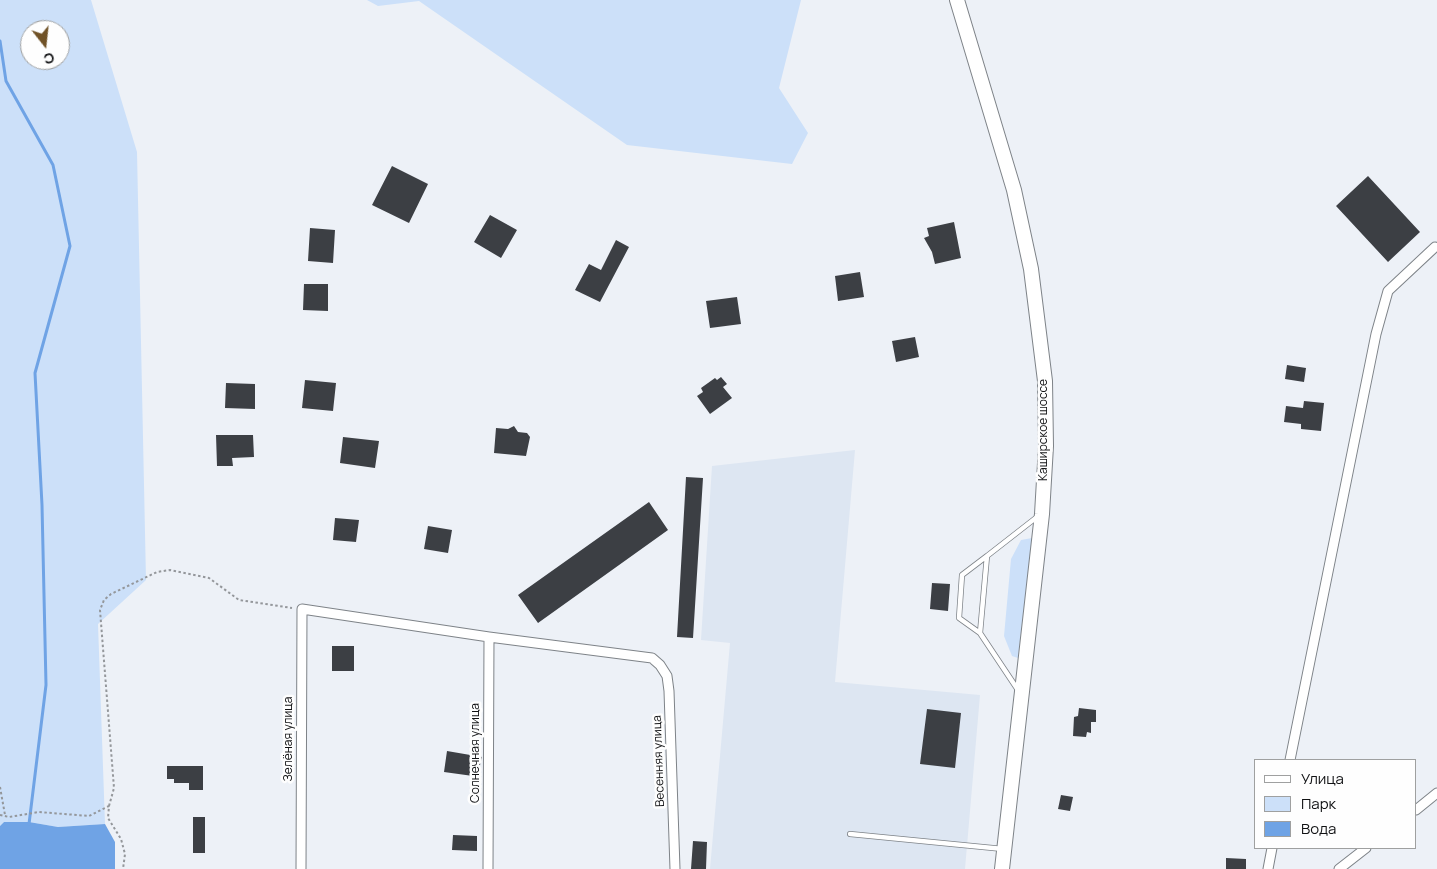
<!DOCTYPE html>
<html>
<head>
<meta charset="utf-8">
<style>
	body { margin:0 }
	#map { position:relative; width:1437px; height:869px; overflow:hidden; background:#edf1f7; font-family:Manrope,sans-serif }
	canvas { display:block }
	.legend { position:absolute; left:1254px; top:759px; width:162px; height:90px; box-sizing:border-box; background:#fefefe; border:1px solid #9fa0a0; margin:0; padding:6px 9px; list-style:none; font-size:15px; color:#111214 }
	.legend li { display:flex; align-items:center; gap:10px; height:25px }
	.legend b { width:25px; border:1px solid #9fa0a0 }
	.north { position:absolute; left:20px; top:20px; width:50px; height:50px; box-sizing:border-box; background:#fefefe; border:1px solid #9fa0a0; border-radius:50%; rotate:164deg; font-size:14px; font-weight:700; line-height:20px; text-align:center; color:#111214 }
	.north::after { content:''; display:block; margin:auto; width:18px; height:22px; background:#705227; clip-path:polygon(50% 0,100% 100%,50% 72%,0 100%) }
</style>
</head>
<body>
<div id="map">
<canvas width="1437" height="869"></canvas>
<ul class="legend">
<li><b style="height:6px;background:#fff"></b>Улица</li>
<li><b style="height:14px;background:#cce0f9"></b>Парк</li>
<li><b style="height:14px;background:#6fa3e5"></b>Вода</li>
</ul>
<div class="north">С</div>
</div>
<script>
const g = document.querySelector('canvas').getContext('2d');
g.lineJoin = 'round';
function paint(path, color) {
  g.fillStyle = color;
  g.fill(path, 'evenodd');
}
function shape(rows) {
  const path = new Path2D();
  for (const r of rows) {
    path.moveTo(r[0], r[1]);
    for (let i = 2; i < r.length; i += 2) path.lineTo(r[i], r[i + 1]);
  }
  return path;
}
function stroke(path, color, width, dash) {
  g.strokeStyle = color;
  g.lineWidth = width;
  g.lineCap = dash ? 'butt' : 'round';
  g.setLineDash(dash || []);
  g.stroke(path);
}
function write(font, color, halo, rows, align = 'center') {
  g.font = font + ' Manrope,sans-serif';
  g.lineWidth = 5;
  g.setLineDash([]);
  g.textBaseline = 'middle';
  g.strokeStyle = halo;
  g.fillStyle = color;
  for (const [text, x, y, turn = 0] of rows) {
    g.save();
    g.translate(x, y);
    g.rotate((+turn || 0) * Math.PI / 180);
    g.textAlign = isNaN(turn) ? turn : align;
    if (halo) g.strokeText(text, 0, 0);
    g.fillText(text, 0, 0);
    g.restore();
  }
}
const built = shape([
	[855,450,835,682,980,695,965,869,710,869,730,643,701,640,712,466]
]);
const green = shape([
	[0,0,91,0,137,152,146,580,98,624,105,824,58,827,29,822,4,822,0,826],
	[30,30,60,30,60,60,30,60],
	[367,0,801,0,779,88,808,133,792,164,627,145,419,1,378,6],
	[1032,538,1018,658,1012,656,1004,636,1011,559,1021,540]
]);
const water = shape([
	[4,822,29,822,58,827,105,824,115,842,115,869,0,869,0,826]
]);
const stream = shape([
	[0,41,6,81,53,165,70,246,35,373,42,505,46,685,29,824]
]);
const building = shape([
	[392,166,428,184,409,223,372,205],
	[1368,176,1420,232,1388,262,1336,206],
	[490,215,517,230,501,258,474,242],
	[954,222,961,258,935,264,932,252,924,238,929,236,927,228],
	[310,228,335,230,333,263,308,261],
	[616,240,629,247,600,302,575,290,589,264,601,270],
	[860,272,864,297,838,301,835,276],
	[304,284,328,284,328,311,303,310],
	[737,297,741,324,710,328,706,301],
	[915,337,919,357,896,362,892,341],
	[1287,365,1306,368,1304,382,1285,379],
	[721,377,727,384,723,387,732,398,710,414,697,396,703,392,701,388,715,378,717,380],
	[305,380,336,383,333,411,302,408],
	[226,383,255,384,255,409,225,408],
	[1304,401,1324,403,1321,431,1301,429,1301,424,1284,422,1286,406,1303,408],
	[514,426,518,432,527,433,530,437,526,456,494,453,496,428,508,429],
	[216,435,253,435,254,457,232,458,233,466,217,466],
	[343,437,379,441,375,468,340,463],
	[686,477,703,478,693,638,677,637],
	[649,502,668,530,538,623,518,595],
	[335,518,359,520,356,542,333,540],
	[428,526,452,530,448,553,424,549],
	[932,583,950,584,948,611,930,609],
	[332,646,354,646,354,671,332,671],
	[1079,708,1096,710,1096,722,1091,722,1091,733,1087,732,1086,737,1073,736,1074,717,1078,716],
	[927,709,961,713,955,768,920,764],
	[447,751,482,757,480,765,474,764,473,776,444,772],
	[167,766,203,766,203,790,189,790,189,783,174,783,174,779,167,779],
	[1061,795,1073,797,1070,811,1058,809],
	[193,817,205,817,205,853,193,853],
	[453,835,477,836,477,851,452,850],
	[693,841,707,842,706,869,691,869],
	[1226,858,1246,859,1246,869,1226,869]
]);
const path = shape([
	[0,787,5,815],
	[109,806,114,788,100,610,104,600,111,594,157,572,170,570,209,578,239,600,292,608],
	[0,815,9,817,39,812,89,816,109,806,108,818,121,839,125,854,123,869]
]);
const lane = shape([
	[980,633,959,618,962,575,987,556],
	[1018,690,980,633,987,556,1037,517],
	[850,834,1003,849]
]);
const street = shape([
	[1290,760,1376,334,1388,291,1435,247],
	[1416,810,1437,793],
	[301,869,302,609,489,637,652,658,660,665,667,676,669,691,675,869],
	[488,869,489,637],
	[1268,869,1272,848],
	[1339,869,1366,848]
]);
const primary = shape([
	[957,0,1014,190,1031,269,1045,381,1046,446,1042,514,1002,869]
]);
const streetNames = [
	["Каширское шоссе",1044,430,-90],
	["Зелёная улица",289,739,-90],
	["Солнечная улица",476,753,-90],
	["Весенняя улица",659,761,-92]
];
paint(built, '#dde6f2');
paint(green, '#cce0f9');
paint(water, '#6fa3e5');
stroke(stream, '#6fa3e5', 3);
paint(building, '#3c3f44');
stroke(lane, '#7e8388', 6);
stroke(street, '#7e8388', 11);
stroke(primary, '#7e8388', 16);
stroke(path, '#94979b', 2, [2.5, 2.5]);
stroke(lane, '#fff', 4.5);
stroke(street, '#fff', 9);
stroke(primary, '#fff', 14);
write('12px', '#111214', '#fefefe', streetNames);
</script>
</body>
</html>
